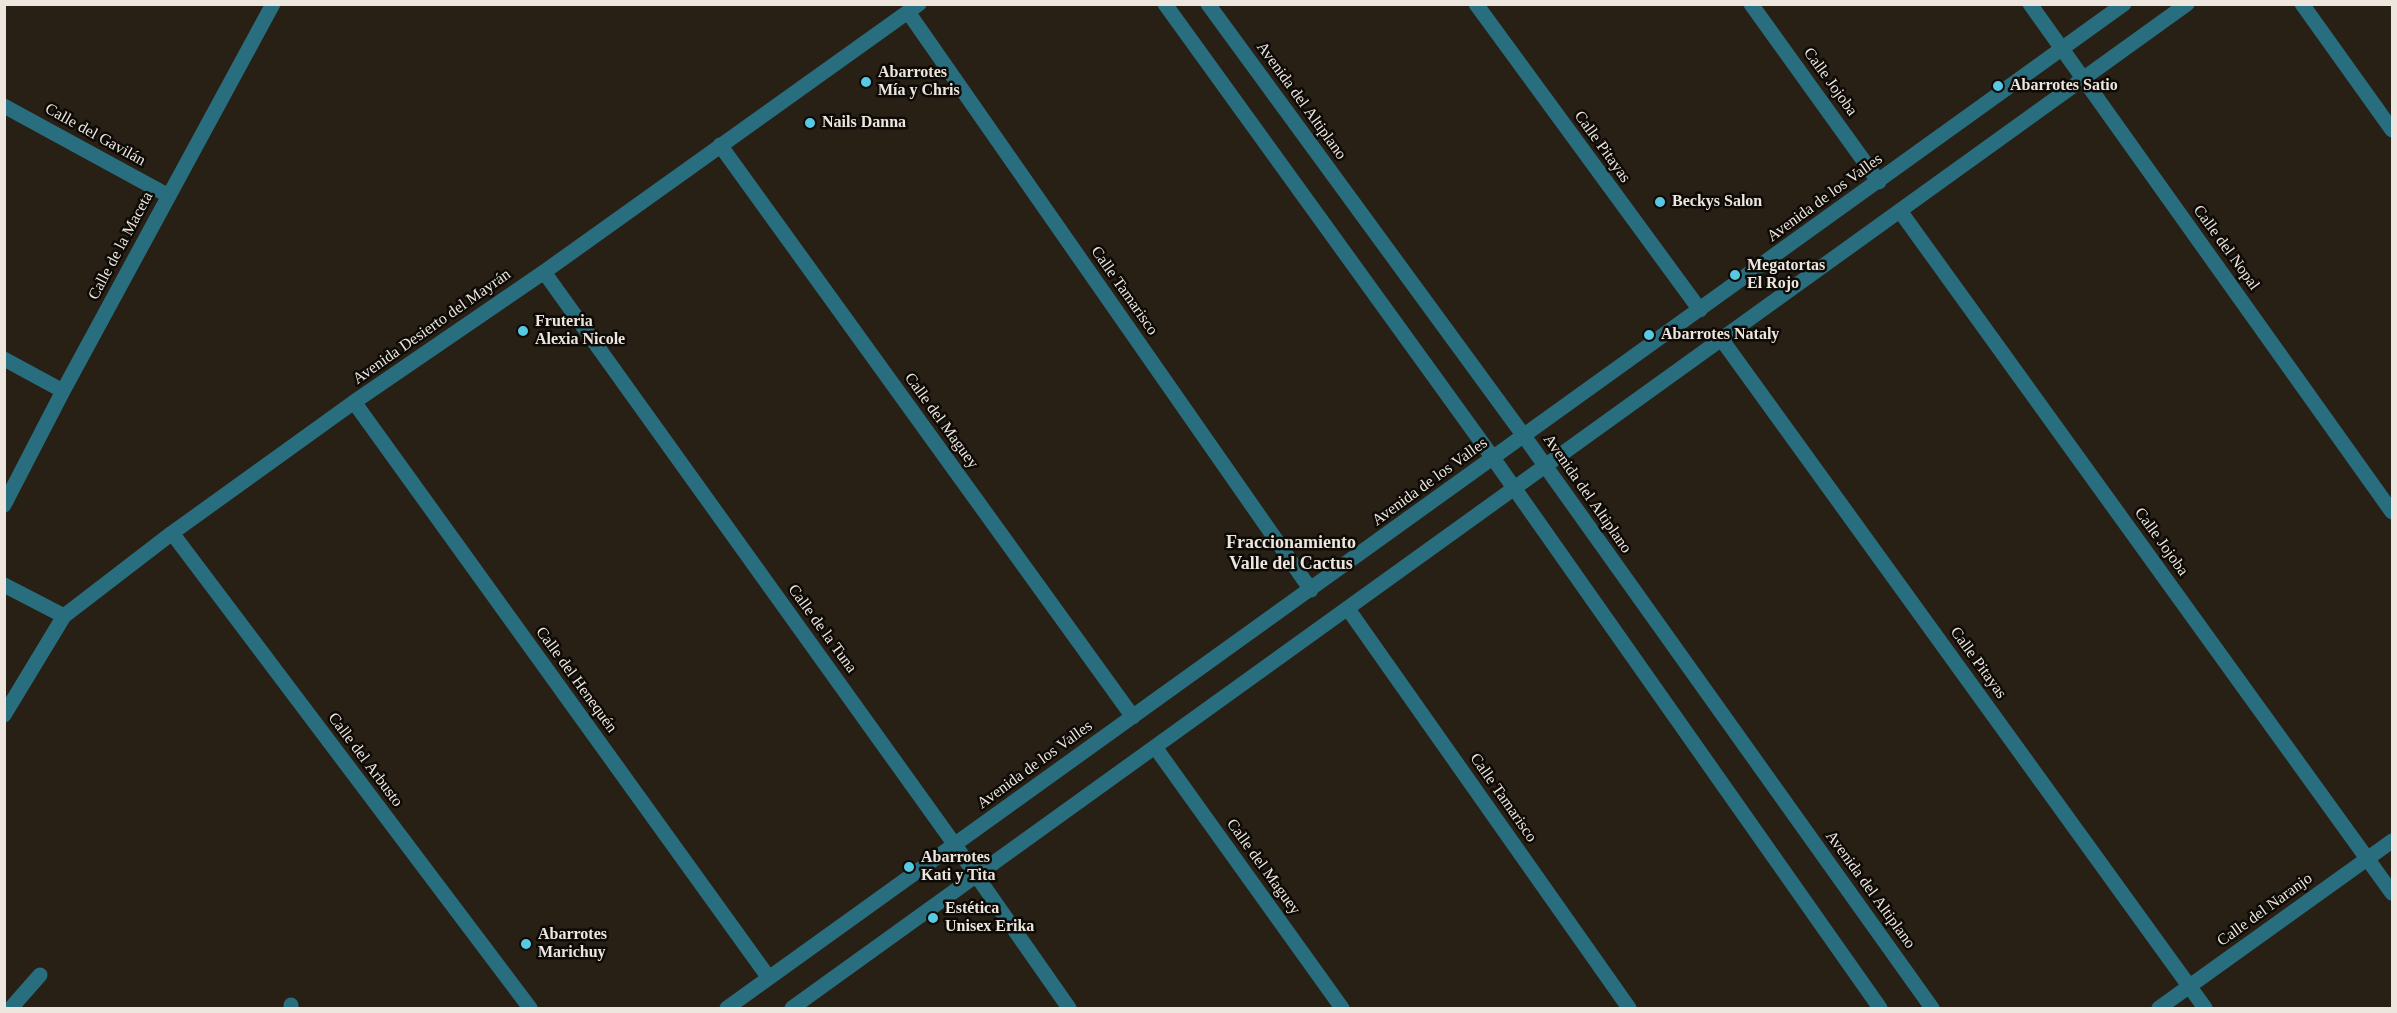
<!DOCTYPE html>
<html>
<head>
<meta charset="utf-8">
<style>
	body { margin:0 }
	#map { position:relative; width:2397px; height:1013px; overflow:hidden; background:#281f15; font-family:"Times New Roman",serif }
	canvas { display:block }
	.frame { position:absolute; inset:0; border:6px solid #ece6df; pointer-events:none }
</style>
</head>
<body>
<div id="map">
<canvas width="2397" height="1013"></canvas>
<div class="frame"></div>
</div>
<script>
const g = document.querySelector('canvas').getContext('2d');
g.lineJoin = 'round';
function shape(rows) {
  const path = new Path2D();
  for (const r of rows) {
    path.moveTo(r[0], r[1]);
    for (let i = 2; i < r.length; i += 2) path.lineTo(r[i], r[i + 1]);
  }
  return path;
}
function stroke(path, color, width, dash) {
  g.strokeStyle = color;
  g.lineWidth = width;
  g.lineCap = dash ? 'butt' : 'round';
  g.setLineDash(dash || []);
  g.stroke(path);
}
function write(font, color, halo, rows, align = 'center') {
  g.font = font + ' "Times New Roman",serif';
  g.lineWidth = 5;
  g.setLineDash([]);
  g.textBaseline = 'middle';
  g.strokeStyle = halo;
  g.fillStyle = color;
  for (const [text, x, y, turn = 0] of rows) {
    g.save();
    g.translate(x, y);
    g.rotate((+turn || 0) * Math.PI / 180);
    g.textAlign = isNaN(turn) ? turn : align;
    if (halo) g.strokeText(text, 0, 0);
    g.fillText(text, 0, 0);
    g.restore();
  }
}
const minor = shape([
	[1165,4,1493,458,1880,1008],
	[1208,4,1524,436,1932,1008],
	[1476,4,1700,310],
	[1751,4,1879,182],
	[2030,4,2392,512],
	[2302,4,2392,130],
	[908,12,1311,590],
	[4,106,169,196],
	[720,145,1133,717],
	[1900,211,2392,893],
	[544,272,955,845,1069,1008],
	[1722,340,2205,1008],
	[4,359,63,391],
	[354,402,769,978],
	[4,505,63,391,273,4],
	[172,533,530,1008],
	[4,585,64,616],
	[1348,609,1629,1008],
	[4,715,64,616,172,533,354,402,544,272,919,4],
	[1155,747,1342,1008],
	[11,1008,40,975],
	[291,1008,291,1005],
	[727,1008,2124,4],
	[792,1008,2187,4],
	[2159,1008,2392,841]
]);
const markers = [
	[866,82,6,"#59c8e4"],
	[1998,86,6,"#59c8e4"],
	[810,123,6,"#59c8e4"],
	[1660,202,6,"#59c8e4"],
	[1735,275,6,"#59c8e4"],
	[523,331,6,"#59c8e4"],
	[1649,335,6,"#59c8e4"],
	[909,867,6,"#59c8e4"],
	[933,918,6,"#59c8e4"],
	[526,944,6,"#59c8e4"]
];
const poiNames = [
	["Abarrotes",878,73],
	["Mía y Chris",878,91],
	["Abarrotes Satio",2010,86],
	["Nails Danna",822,123],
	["Beckys Salon",1672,202],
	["Megatortas",1747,266],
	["El Rojo",1747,284],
	["Fruteria",535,322],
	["Alexia Nicole",535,340],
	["Abarrotes Nataly",1661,335],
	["Abarrotes",921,858],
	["Kati y Tita",921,876],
	["Estética",945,909],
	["Unisex Erika",945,927],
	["Abarrotes",538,935],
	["Marichuy",538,953]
];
const streetNames = [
	["Calle Jojoba",1830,82,54],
	["Avenida del Altiplano",1301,101,54],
	["Calle del Gavilán",95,135,29],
	["Calle Pitayas",1602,147,54],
	["Avenida de los Valles",1825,198,-36],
	["Calle de la Maceta",121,246,-62],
	["Calle del Nopal",2226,248,54],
	["Calle Tamarisco",1124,291,55],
	["Avenida Desierto del Mayrán",432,327,-35],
	["Calle del Maguey",941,421,54],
	["Avenida de los Valles",1430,482,-36],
	["Avenida del Altiplano",1587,494,55],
	["Calle Jojoba",2161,542,54],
	["Calle de la Tuna",822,629,54],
	["Calle Pitayas",1978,663,54],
	["Calle del Henequén",576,680,54],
	["Calle del Arbusto",365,760,53],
	["Avenida de los Valles",1035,765,-36],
	["Calle Tamarisco",1503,798,55],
	["Calle del Maguey",1263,867,54],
	["Avenida del Altiplano",1870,890,54],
	["Calle del Naranjo",2265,910,-36]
];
const neighbourhoodNames = [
	["Fraccionamiento",1291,543],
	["Valle del Cactus",1291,564]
];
stroke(minor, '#296e7e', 15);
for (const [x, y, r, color] of markers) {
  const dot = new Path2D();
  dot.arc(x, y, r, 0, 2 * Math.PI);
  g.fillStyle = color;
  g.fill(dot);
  stroke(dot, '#0e0a06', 2);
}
write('bold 16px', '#ece6df', '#0e0a06', poiNames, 'left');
write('16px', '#ece6df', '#0e0a06', streetNames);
write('bold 18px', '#ece6df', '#0e0a06', neighbourhoodNames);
</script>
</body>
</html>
